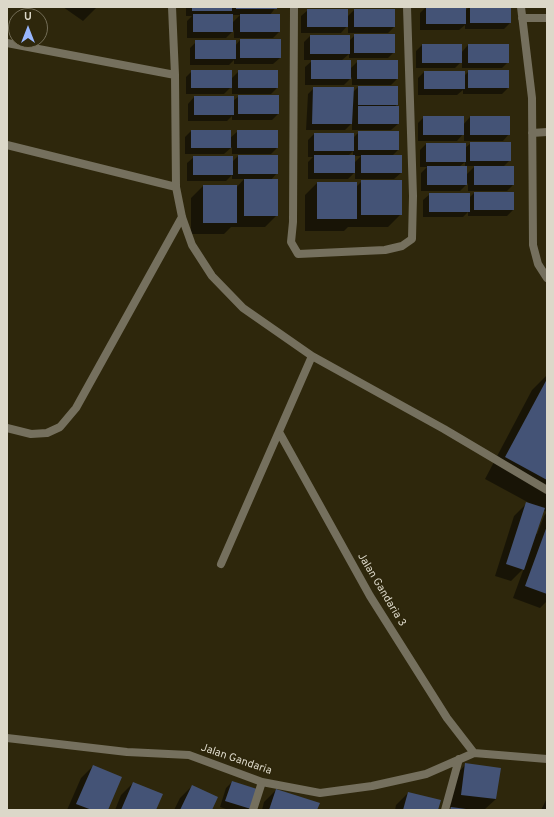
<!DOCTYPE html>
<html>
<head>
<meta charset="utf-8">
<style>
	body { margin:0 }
	#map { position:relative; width:554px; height:817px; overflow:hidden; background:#2e270c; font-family:Overpass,sans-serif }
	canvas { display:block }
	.frame { position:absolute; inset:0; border:8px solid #dcd8c9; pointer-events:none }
	.north { position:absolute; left:8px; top:8px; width:40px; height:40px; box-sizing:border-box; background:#2e270c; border:1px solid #746e58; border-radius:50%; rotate:0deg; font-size:11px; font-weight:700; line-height:16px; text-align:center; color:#dcd8c9 }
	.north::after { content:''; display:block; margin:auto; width:14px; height:18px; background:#98b6fd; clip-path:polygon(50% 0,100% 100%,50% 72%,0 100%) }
</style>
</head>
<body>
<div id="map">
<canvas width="554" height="817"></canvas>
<div class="frame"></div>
<div class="north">U</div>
</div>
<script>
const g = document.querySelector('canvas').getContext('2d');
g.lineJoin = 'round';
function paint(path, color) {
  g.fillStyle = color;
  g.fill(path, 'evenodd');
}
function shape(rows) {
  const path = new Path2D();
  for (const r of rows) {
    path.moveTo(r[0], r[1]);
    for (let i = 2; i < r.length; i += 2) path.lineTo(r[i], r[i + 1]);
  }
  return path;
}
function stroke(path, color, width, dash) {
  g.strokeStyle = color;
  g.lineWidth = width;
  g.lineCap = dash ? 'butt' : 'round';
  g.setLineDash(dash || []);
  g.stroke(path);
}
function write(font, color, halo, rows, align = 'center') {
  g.font = font + ' Overpass,sans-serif';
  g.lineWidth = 3.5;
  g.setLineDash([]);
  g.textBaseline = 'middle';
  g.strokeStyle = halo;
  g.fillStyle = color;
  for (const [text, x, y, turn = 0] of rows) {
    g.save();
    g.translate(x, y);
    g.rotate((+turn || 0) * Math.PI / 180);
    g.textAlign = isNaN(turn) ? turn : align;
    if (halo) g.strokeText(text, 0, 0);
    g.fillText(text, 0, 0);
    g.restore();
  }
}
const shadow = shape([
	[63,7,97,7,83,21],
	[186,7,276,7,270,15,279,32,273,38,234,38,234,30,226,38,187,38,187,21,192,16,186,16],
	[232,15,240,15,232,23],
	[426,7,465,7,465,11,469,7,510,7,510,23,504,29,465,29,465,25,459,30,420,30,420,13],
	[308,10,347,17,354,10,394,27,388,33,348,33,348,25,341,33,301,33,301,16],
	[355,35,394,52,388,58,349,58,349,54,341,61,350,69,358,61,397,79,391,85,352,85,352,77,344,85,305,85,305,67,313,60,304,60,304,42,310,36,349,41],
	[240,40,280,58,273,64,234,64,234,60,229,65,190,65,190,48,196,42,235,46],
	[422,45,461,53,468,45,508,62,502,68,462,68,462,61,455,68,416,68,416,51],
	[192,71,231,79,239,71,277,88,271,94,232,94,232,86,224,94,186,94,186,77],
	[469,71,508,88,502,94,463,94,463,90,457,95,418,95,418,78,424,72,464,76],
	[358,87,397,104,395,107,398,124,391,130,352,130,352,123,345,130,306,130,308,94,314,88,352,93],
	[239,96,278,114,272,120,232,120,232,116,227,121,188,121,188,104,194,97,233,97,233,101],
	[424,117,463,125,470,117,509,134,503,141,464,141,464,133,457,141,418,141,418,123],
	[191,131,230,138,238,131,277,131,277,148,271,154,232,154,232,147,224,154,185,154,185,137],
	[359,132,398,150,392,156,401,173,394,179,355,179,355,172,348,179,308,179,308,162,313,157,308,157,308,140,314,134,353,138],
	[353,151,353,156,348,156],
	[354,156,361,156,354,163],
	[471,143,510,160,503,167,513,185,507,191,468,191,468,183,460,191,421,191,421,173,427,167,420,167,420,150,426,144,465,148],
	[465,162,465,167,459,167],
	[466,166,475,166,466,175],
	[238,156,277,173,271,180,277,215,265,227,231,227,224,234,191,234,191,198,203,186,236,188,244,179,232,179,232,175,226,181,187,181,187,163,194,157,232,162],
	[362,181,401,214,388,227,348,227,344,231,305,231,305,195,317,183,356,187],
	[474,193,513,193,513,210,507,216,468,216,468,212,463,217,423,217,423,200,430,194,469,198],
	[547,375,547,512,543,510,535,533,537,534,544,516,547,512,547,601,540,608,513,598,524,568,511,581,495,576,514,516,526,504,533,505,485,479,532,390],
	[466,764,496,799,484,810,449,810,452,807,449,807,454,777],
	[93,766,107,810,67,810,81,778],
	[232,782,250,809,249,810,229,810,220,807,226,788],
	[133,783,155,810,115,810,121,795],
	[192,786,211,810,174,810,180,798],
	[276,790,316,810,262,810,264,802],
	[408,793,437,810,395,810,396,805],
	[547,799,547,810,541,810,546,800]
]);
const building = shape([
	[192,7,232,7,232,11,192,11],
	[236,7,277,7,277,9,236,9],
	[426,7,466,7,466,24,426,24],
	[470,7,511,7,511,23,470,23],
	[307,9,348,9,348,27,307,27],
	[354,9,395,9,395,27,354,27],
	[193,14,233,14,233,32,193,32],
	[240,14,280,14,280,32,240,32],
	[354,34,395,34,395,53,354,53],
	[310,35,350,35,350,54,310,54],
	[240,39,281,39,281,58,240,58],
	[195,40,236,40,236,59,195,59],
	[422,44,462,44,462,63,422,63],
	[468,44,509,44,509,63,468,63],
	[311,60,351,60,351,79,311,79],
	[357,60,398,60,398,79,357,79],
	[191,70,232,70,232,88,191,88],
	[238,70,278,70,278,88,238,88],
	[468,70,509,70,509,88,468,88],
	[424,71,465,71,465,89,424,89],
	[358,86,398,86,398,105,358,105],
	[313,87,354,87,352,124,312,124],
	[238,95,279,95,279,114,238,114],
	[194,96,234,96,234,115,194,115],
	[358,106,399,106,399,124,358,124],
	[423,116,464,116,464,135,423,135],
	[470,116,510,116,510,135,470,135],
	[191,130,231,130,231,148,191,148],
	[237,130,278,130,278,148,237,148],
	[358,131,399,131,399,150,358,150],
	[314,133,354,133,354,151,314,151],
	[470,142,511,142,511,161,470,161],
	[426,143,466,143,466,162,426,162],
	[238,155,278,155,278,174,238,174],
	[314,155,355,155,355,173,314,173],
	[361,155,402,155,402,173,361,173],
	[193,156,233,156,233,175,193,175],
	[427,166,467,166,467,185,427,185],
	[474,166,514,166,514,185,474,185],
	[244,179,278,179,278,216,244,216],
	[361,180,402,180,402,215,361,215],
	[317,182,357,182,357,219,317,219],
	[203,185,237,185,237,223,203,223],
	[474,192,514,192,514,210,474,210],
	[429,193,470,193,470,212,429,212],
	[547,379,547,480,505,457],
	[526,502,545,508,524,570,506,564],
	[547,526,547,594,525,586],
	[465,763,501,768,496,799,461,795],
	[93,765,122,777,108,810,92,810,76,804],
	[232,781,257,789,251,809,225,801],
	[133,782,163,794,156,810,121,810],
	[192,785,218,797,212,810,180,810],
	[276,789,320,803,317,810,269,810],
	[408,792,441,800,438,810,403,810],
	[451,807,466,809,466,810,450,810]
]);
const street = shape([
	[172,7,175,75,176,187,182,217,192,245,212,276,243,308,312,356,444,429,547,490],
	[294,7,293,222,291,242,298,254,385,250,402,246,412,239,413,196,407,7],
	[521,7,532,98,533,245,538,264,547,278],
	[522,18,547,18],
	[7,43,175,75],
	[532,133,547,132],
	[7,145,176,187],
	[7,428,31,434,47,433,60,427,76,408,182,217],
	[279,432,370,596,447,718,474,753],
	[221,564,312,356],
	[7,738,127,752,189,755,262,782,320,793,372,786,426,774,474,753,547,759],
	[253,810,262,782],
	[445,810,459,759]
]);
const streetNames = [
	["Jalan Gandaria 3",381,590,59],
	["Jalan Gandaria",236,760,19]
];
paint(shadow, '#0007');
paint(building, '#445376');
stroke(street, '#75705e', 8);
write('11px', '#dcd8c9', '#2e270c', streetNames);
</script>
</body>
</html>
